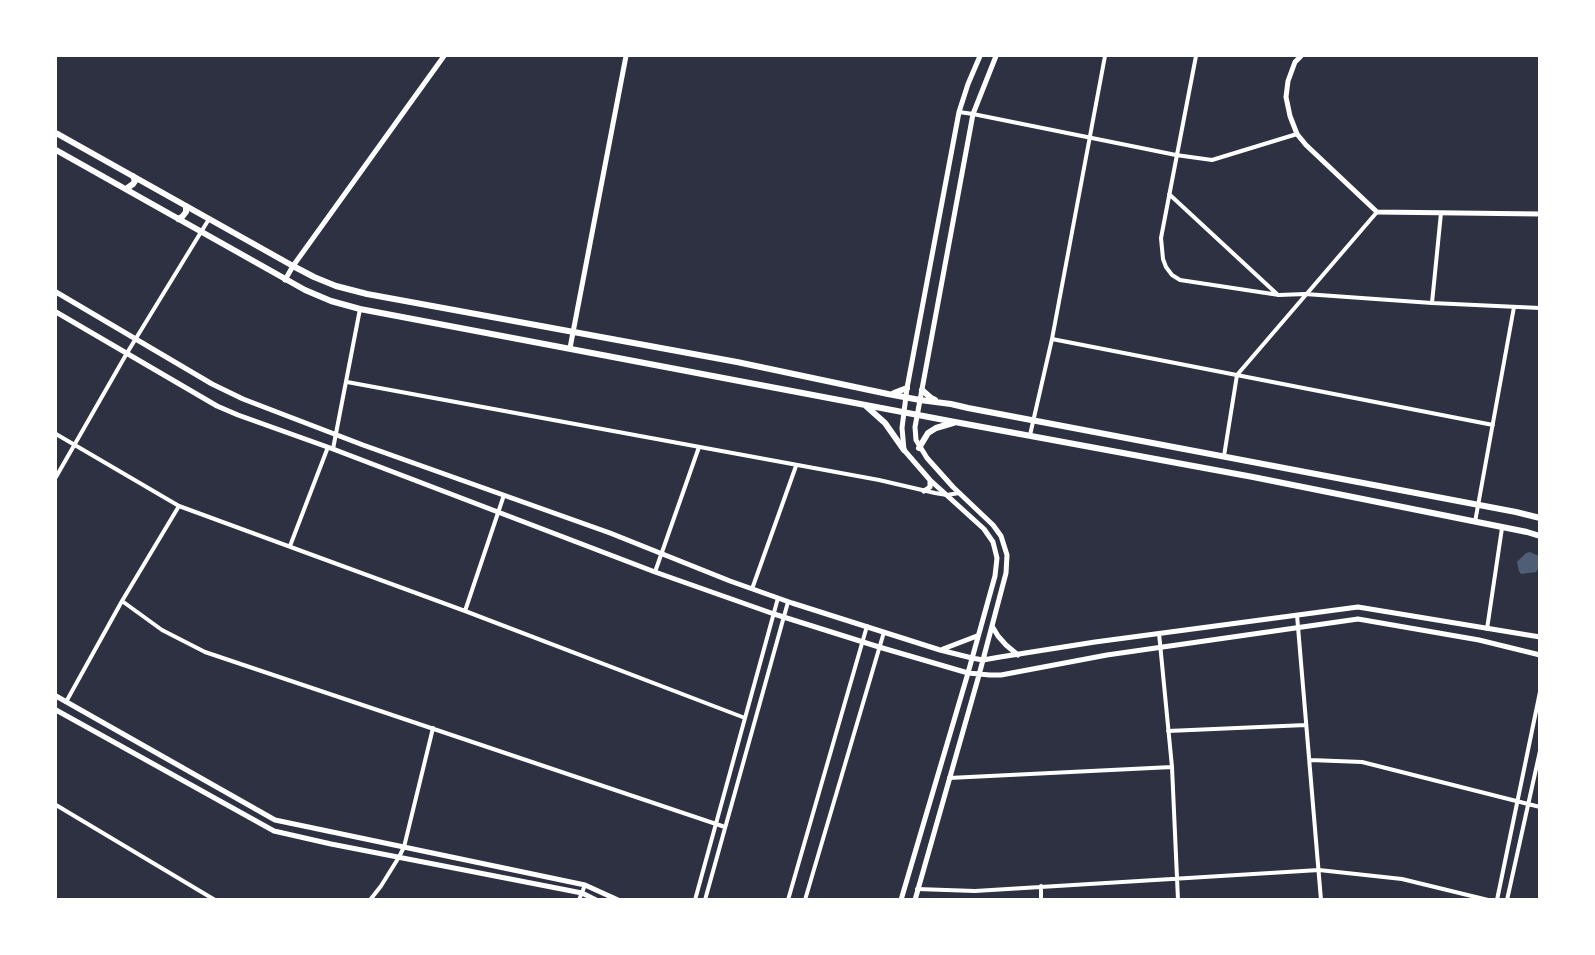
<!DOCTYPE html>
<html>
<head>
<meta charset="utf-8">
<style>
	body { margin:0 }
	#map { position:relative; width:1595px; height:955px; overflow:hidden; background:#2d3142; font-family:Karla,sans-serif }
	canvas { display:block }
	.frame { position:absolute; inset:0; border:57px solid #fff; pointer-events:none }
</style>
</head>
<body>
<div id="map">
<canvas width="1595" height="955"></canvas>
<div class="frame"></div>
</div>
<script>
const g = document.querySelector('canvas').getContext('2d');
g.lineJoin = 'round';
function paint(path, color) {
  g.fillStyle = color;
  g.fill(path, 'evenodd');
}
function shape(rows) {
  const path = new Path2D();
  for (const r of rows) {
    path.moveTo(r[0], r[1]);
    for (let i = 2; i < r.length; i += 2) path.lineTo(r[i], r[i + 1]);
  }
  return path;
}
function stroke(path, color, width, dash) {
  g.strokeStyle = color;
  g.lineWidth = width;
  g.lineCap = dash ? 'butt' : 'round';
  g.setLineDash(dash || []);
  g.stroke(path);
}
const water = shape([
	[1530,552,1539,556,1539,568,1536,572,1521,574,1519,571,1517,562,1526,553]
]);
const minor = shape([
	[1196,56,1161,238,1163,259,1166,267,1172,275,1180,280,1279,295,1305,294,1432,303,1540,308],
	[959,112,973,114,1176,155,1212,160,1297,134],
	[1169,194,1278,295],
	[1432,303,1441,213],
	[1052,339,1493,425],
	[347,382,879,480,935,493,947,495,959,493],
	[56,434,179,506,465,611,745,718],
	[1030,435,1052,339,1105,56],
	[333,449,360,309],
	[1224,456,1237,375,1377,212],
	[56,477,127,353,209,219],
	[1475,522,1514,307],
	[290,546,328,447],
	[655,572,699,447],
	[752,589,796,466],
	[122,601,162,630,205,652,725,827],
	[465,611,504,495],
	[1297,615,1321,900],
	[1487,629,1502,528],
	[1159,633,1172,767,1178,900],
	[66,702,122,601,179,506],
	[1168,731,1306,725],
	[1310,760,1362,762,1540,807],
	[949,778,1172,767],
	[56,805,215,900],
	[1041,886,1041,900],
	[917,889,975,891,1319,870,1402,879,1488,900],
	[370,900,381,886,399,857,404,847,433,728],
	[579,900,585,885],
	[695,900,778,598],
	[705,900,788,602],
	[788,900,867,626],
	[805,900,884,632],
	[1497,900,1540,692],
	[1507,900,1540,751]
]);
const tertiary = shape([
	[1301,56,1295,62,1288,81,1286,97,1290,116,1297,134,1306,145,1377,212,1540,214],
	[285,280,293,266,444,56],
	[56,292,212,384,243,399,363,445,610,533,730,581,792,603,940,650,972,658,983,660,1000,657,1095,642,1358,607,1540,637],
	[56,312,217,406,238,415,333,449,655,572,774,614,879,647,968,673,990,675,1001,675,1107,655,1358,619,1479,640,1540,655],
	[570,348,626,56],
	[924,491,930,487,930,480],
	[992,626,998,636,1006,645,1018,655],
	[943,649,977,636],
	[901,900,968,673,995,576,997,558,993,542,984,529,930,480,904,450,902,428,907,388,959,112,968,84,980,56],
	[915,900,979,675,1006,573,1007,555,1001,536,993,525,953,487,927,458,916,440,915,427,973,114,996,56]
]);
const secondary = shape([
	[56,696,275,820,585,885,618,900],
	[56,710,274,831,331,844,582,893,596,900]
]);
const primary = shape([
	[56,133,293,266,314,277,336,286,367,294,737,362,888,394,920,400,951,404,968,408,1516,512,1540,518],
	[56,150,305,290,331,301,360,309,955,422,1253,477,1527,532,1540,536],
	[126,189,133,184,135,181,133,176],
	[178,219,182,217,186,212,186,206],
	[922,390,931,398,935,400],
	[894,393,907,388],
	[866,406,885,423,904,450],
	[919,448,928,433,936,428,953,423]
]);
paint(water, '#4f5d75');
stroke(minor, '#fff', 4);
stroke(tertiary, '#fff', 5);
stroke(secondary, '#fff', 5);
stroke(primary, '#fff', 6);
</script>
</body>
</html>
